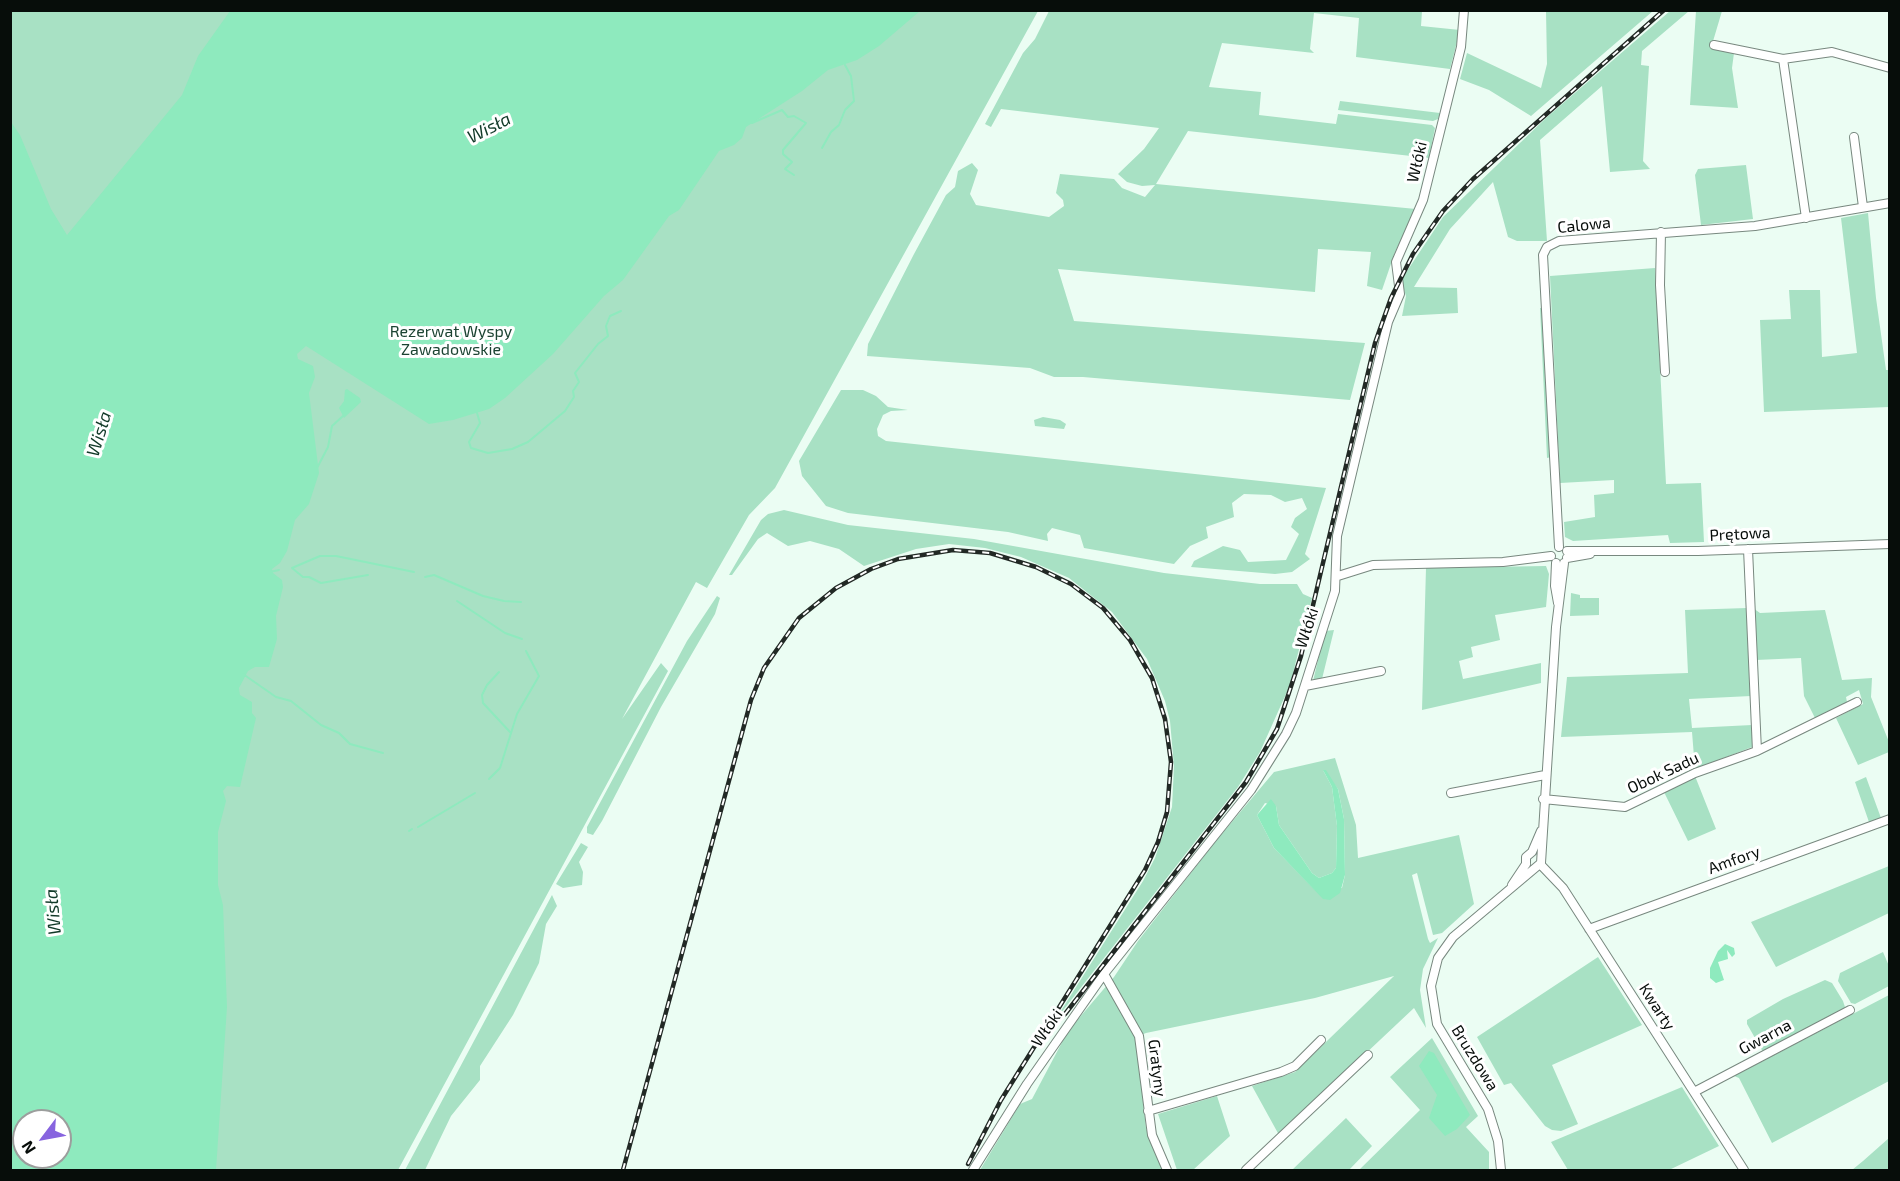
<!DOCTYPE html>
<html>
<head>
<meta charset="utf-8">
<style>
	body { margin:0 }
	#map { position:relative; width:1900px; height:1181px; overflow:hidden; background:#ebfdf3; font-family:"Exo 2",sans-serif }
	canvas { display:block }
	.frame { position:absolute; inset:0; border:12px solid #070d0a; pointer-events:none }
	.north { position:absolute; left:12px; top:1109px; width:60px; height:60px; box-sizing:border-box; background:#fff; border:2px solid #9c9e9d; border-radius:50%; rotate:238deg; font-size:16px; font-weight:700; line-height:24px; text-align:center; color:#070d0a }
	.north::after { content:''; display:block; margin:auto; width:21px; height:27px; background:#8764df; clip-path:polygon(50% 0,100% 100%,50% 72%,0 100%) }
</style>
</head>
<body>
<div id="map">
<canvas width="1900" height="1181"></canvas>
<div class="frame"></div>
<div class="north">N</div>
</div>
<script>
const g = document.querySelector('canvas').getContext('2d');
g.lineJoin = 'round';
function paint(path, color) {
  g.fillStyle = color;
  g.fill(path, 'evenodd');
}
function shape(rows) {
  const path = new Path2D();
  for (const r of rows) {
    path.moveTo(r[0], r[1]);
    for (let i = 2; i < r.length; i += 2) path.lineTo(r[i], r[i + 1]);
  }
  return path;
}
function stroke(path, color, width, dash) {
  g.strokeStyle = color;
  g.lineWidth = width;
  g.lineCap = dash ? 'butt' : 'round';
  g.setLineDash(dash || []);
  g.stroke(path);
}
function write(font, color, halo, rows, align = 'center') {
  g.font = font + ' "Exo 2",sans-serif';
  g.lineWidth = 6;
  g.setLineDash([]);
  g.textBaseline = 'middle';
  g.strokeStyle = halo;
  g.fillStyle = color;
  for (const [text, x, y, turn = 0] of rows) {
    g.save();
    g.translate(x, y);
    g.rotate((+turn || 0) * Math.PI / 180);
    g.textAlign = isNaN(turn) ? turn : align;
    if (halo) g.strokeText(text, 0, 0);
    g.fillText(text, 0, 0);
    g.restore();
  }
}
const green = shape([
	[11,11,1038,11,775,488,749,515,707,588,696,582,622,719,661,663,668,671,398,1170,133,1170,11,496],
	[1049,11,1422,11,1421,26,1460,30,1450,69,1356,57,1359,18,1314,13,1310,49,1314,53,1222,43,1209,87,1261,92,1259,115,1336,124,1338,114,1432,125,1435,128,1429,158,1188,131,1156,184,1416,209,1395,252,1382,290,1367,286,1371,252,1318,249,1315,292,1058,269,1074,321,1365,343,1350,400,1083,377,1054,377,1030,368,867,356,868,344,914,254,946,195,955,187,958,171,972,163,978,170,970,194,976,205,1049,217,1064,206,1063,200,1056,193,1060,174,1114,179,1122,188,1145,197,1155,185,1142,186,1127,182,1118,174,1144,149,1159,128,1001,109,991,127,985,124,1023,53,1035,39],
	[1546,11,1653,11,1531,116,1489,90,1460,79,1467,53,1541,88,1547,64],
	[1670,11,1689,11,1642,51,1641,65,1649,66,1643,161,1650,169,1610,172,1602,86,1540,140,1547,241,1517,241,1508,237,1493,182,1450,229,1414,287,1457,288,1458,313,1402,316,1406,296,1401,280,1443,217,1547,117],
	[1696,11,1722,11,1711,48,1734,53,1732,68,1738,108,1690,105],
	[1340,101,1440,113,1438,119,1433,121,1338,110],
	[1746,165,1753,219,1701,225,1695,175,1698,169],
	[1868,213,1876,298,1886,370,1889,370,1889,407,1764,412,1760,320,1791,319,1789,290,1820,290,1822,357,1857,353,1841,218],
	[1655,268,1666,484,1701,483,1704,542,1670,543,1668,535,1573,541,1565,537,1564,522,1595,517,1594,495,1614,493,1614,480,1560,483,1550,276],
	[1540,308,1544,308,1551,457,1547,458],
	[841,390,863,390,876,396,888,407,908,410,891,411,883,415,877,429,878,436,886,441,1326,488,1305,554,1310,559,1292,572,1275,574,1191,567,1194,561,1223,546,1240,550,1248,562,1286,560,1299,534,1291,527,1295,518,1307,509,1302,498,1285,502,1271,495,1244,494,1232,503,1234,517,1206,527,1208,538,1190,546,1174,564,1084,548,1080,535,1052,528,1047,534,1048,541,1008,532,848,513,826,506,802,476,799,461],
	[1043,417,1060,420,1066,424,1064,429,1035,426,1034,420],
	[784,510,848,525,974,539,1164,573,1260,584,1297,584,1303,594,1312,598,1290,685,1260,752,1238,787,1061,1013,1059,1014,1143,881,1155,858,1172,807,1174,766,1170,721,1165,701,1147,659,1112,612,1069,578,1021,557,985,548,949,544,916,549,864,566,839,549,810,541,788,546,767,533,758,539,732,575,729,575,761,520,768,514],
	[1546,566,1549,574,1546,607,1495,615,1500,640,1471,647,1473,657,1459,661,1463,679,1541,663,1541,683,1422,710,1426,568],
	[1571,593,1580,595,1580,598,1599,598,1599,615,1570,616],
	[717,596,720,598,715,614,661,707,602,821,593,835,587,833,587,827,687,641],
	[1747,608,1751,696,1689,699,1692,728,1752,725,1752,747,1695,769,1692,732,1561,737,1567,677,1688,673,1685,610],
	[1753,608,1760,613,1825,610,1842,680,1872,678,1871,697,1889,742,1889,752,1858,765,1836,718,1863,704,1859,690,1846,697,1847,702,1815,718,1804,696,1801,658,1756,660],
	[1334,630,1322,679,1313,681,1325,631],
	[1335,758,1356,825,1358,858,1459,835,1474,904,1442,933,1433,935,1417,873,1412,875,1428,939,1430,943,1438,938,1423,969,1420,990,1426,1028,1414,1008,1279,1135,1252,1086,1295,1072,1394,976,1315,998,1146,1033,1136,1037,1146,1128,1162,1170,980,1170,1020,1104,1032,1099,1068,1031,1114,977,1138,941,1215,842,1274,772],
	[1323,770,1338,789,1344,819,1345,875,1342,888,1315,890,1274,848,1257,815,1265,803,1276,806,1279,825,1312,873,1319,878,1332,873,1336,868,1337,826,1332,787],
	[1695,776,1716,829,1688,841,1664,792],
	[1866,777,1881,818,1869,822,1855,782],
	[581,843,588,847,579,862,583,872,582,885,563,888,556,884],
	[1889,866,1889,913,1776,967,1751,922],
	[552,895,557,906,546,924,539,963,513,1015,480,1066,480,1080,451,1116,425,1170,405,1170],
	[1883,952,1889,966,1889,986,1855,1004,1851,1003,1838,981,1840,973],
	[1598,957,1642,1025,1552,1065,1578,1124,1561,1131,1552,1130,1545,1126,1511,1083,1504,1085,1477,1037],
	[1825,980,1832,983,1843,1001,1845,1007,1842,1012,1763,1052,1747,1024,1747,1020,1783,999],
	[1889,995,1889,1081,1772,1143,1739,1078,1734,1076],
	[1432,1038,1478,1116,1466,1127,1489,1152,1489,1170,1359,1170,1420,1110,1390,1077],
	[1682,1087,1719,1146,1669,1170,1568,1170,1551,1142],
	[1217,1096,1230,1136,1193,1170,1177,1170,1158,1114],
	[1346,1118,1372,1146,1349,1170,1292,1170],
	[1889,1138,1889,1170,1852,1170,1863,1161]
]);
const water = shape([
	[230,11,920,11,879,46,857,60,828,70,802,91,746,127,742,138,734,145,719,151,679,210,669,216,623,280,604,296,553,354,505,398,489,409,453,420,429,424,306,346,297,354,298,359,313,366,315,377,309,393,319,473,309,504,295,520,287,551,280,563,272,569,273,573,282,580,283,587,276,616,277,639,269,667,255,667,248,671,239,688,240,695,252,702,252,713,256,718,240,787,227,786,223,791,226,801,218,832,218,885,223,905,227,1007,216,1170,11,1170,11,122,20,135,51,209,67,235,182,95,198,56],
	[24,1121,60,1121,60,1157,24,1157],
	[347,389,360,398,361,402,344,418,339,408,344,401,345,390],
	[1323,770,1326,770,1338,789,1344,819,1345,875,1340,893,1330,900,1323,899,1274,848,1257,815,1271,799,1276,806,1279,825,1312,873,1319,878,1332,873,1336,868,1337,826,1332,787],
	[1725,944,1734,948,1735,954,1732,957,1727,950,1728,959,1718,962,1724,980,1716,983,1710,978,1710,968,1718,951],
	[1429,1051,1434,1053,1470,1115,1457,1129,1445,1136,1429,1118,1437,1095,1419,1066]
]);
const stream = shape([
	[752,123,782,110,788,117,794,116,806,123,783,150,783,154,792,162,785,169,794,175],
	[822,148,831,132,839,125,845,110,854,101,851,76,845,65],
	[477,413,480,423,469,442,471,448,488,453,512,449,528,442,565,411,574,397,573,391,579,382,575,373,598,344,608,336,606,326,610,316,621,311],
	[317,468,328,447,332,426,343,416],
	[270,572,279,570],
	[368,575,321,583,309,577,303,577,292,568,320,556,336,556,414,572],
	[425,577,434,575,483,596,504,601,521,602],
	[457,601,505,633,522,639],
	[499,672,487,685,482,695,483,703,510,732],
	[243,674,276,697,291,701,321,725,339,733,350,744,383,753],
	[489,779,500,768,517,714,539,676,526,651],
	[418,827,475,793],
	[409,831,412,829]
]);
const minor = shape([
	[1714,45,1783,59,1832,52,1890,68],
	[1783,59,1806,218],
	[1854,137,1863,207],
	[1661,232,1660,285,1665,372],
	[1559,547,1543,255,1547,247,1559,241,1755,226,1890,203],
	[1748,549,1757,751],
	[1567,551,1698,551,1890,544],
	[1567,558,1590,554],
	[1556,563,1555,586,1558,603],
	[1338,576,1373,565,1503,562,1551,556],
	[1305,686,1381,671],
	[1451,793,1545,775],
	[1543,799,1625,807,1695,773,1757,751,1857,702],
	[1526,864,1526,857,1532,852,1541,831],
	[1540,864,1563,888,1744,1170],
	[1512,885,1526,864],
	[1589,929,1890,819],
	[1104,974,1139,1036,1152,1135,1167,1170],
	[1694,1092,1850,1010],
	[1148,1111,1281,1072,1295,1066,1321,1040],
	[973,1170,1027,1084,1104,974,1251,790,1286,734,1296,713,1335,591,1337,536,1388,322,1400,294,1396,262,1423,200,1461,47,1464,10],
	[1246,1170,1368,1055],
	[1501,1170,1498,1141,1488,1109,1437,1024,1431,986,1438,958,1453,937,1541,863,1556,627,1564,563]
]);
const rail = shape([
	[1065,1014,1246,782,1277,729,1301,656,1375,343,1391,298,1413,254,1443,211,1473,179,1664,10],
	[623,1170,751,700,764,668,799,618,836,588,871,569,898,559,953,550,990,553,1036,567,1071,584,1103,608,1130,640,1152,678,1165,719,1171,762,1167,812,1158,842,1145,870,1001,1100,968,1164]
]);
const streetNames = [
	["Włóki",1417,162,-77],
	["Calowa",1584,225,-6],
	["Prętowa",1740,534,-3],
	["Włóki",1307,628,-72],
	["Obok Sadu",1663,773,-25],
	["Amfory",1734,860,-20],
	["Kwarty",1657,1007,57],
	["Włóki",1047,1028,-55],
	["Gwarna",1765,1037,-28],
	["Bruzdowa",1475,1058,58],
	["Gratyny",1157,1068,83]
];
const parkNames = [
	["Rezerwat Wyspy",451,332],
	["Zawadowskie",451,350]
];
const waterNames = [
	["Wisła",489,128,-27],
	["Wisła",99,434,-73],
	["Wisła",53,912,-95]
];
paint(green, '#a8e1c4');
paint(water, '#8eeabe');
stroke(stream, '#8eeabe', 2);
stroke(minor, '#78887f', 10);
stroke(minor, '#fff', 8);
stroke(rail, '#222925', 4.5);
stroke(rail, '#fff', 2, [7]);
write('16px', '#070d0a', '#fff', streetNames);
write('16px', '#1b4332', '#fff', parkNames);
write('italic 18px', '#113928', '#fff', waterNames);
</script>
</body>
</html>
